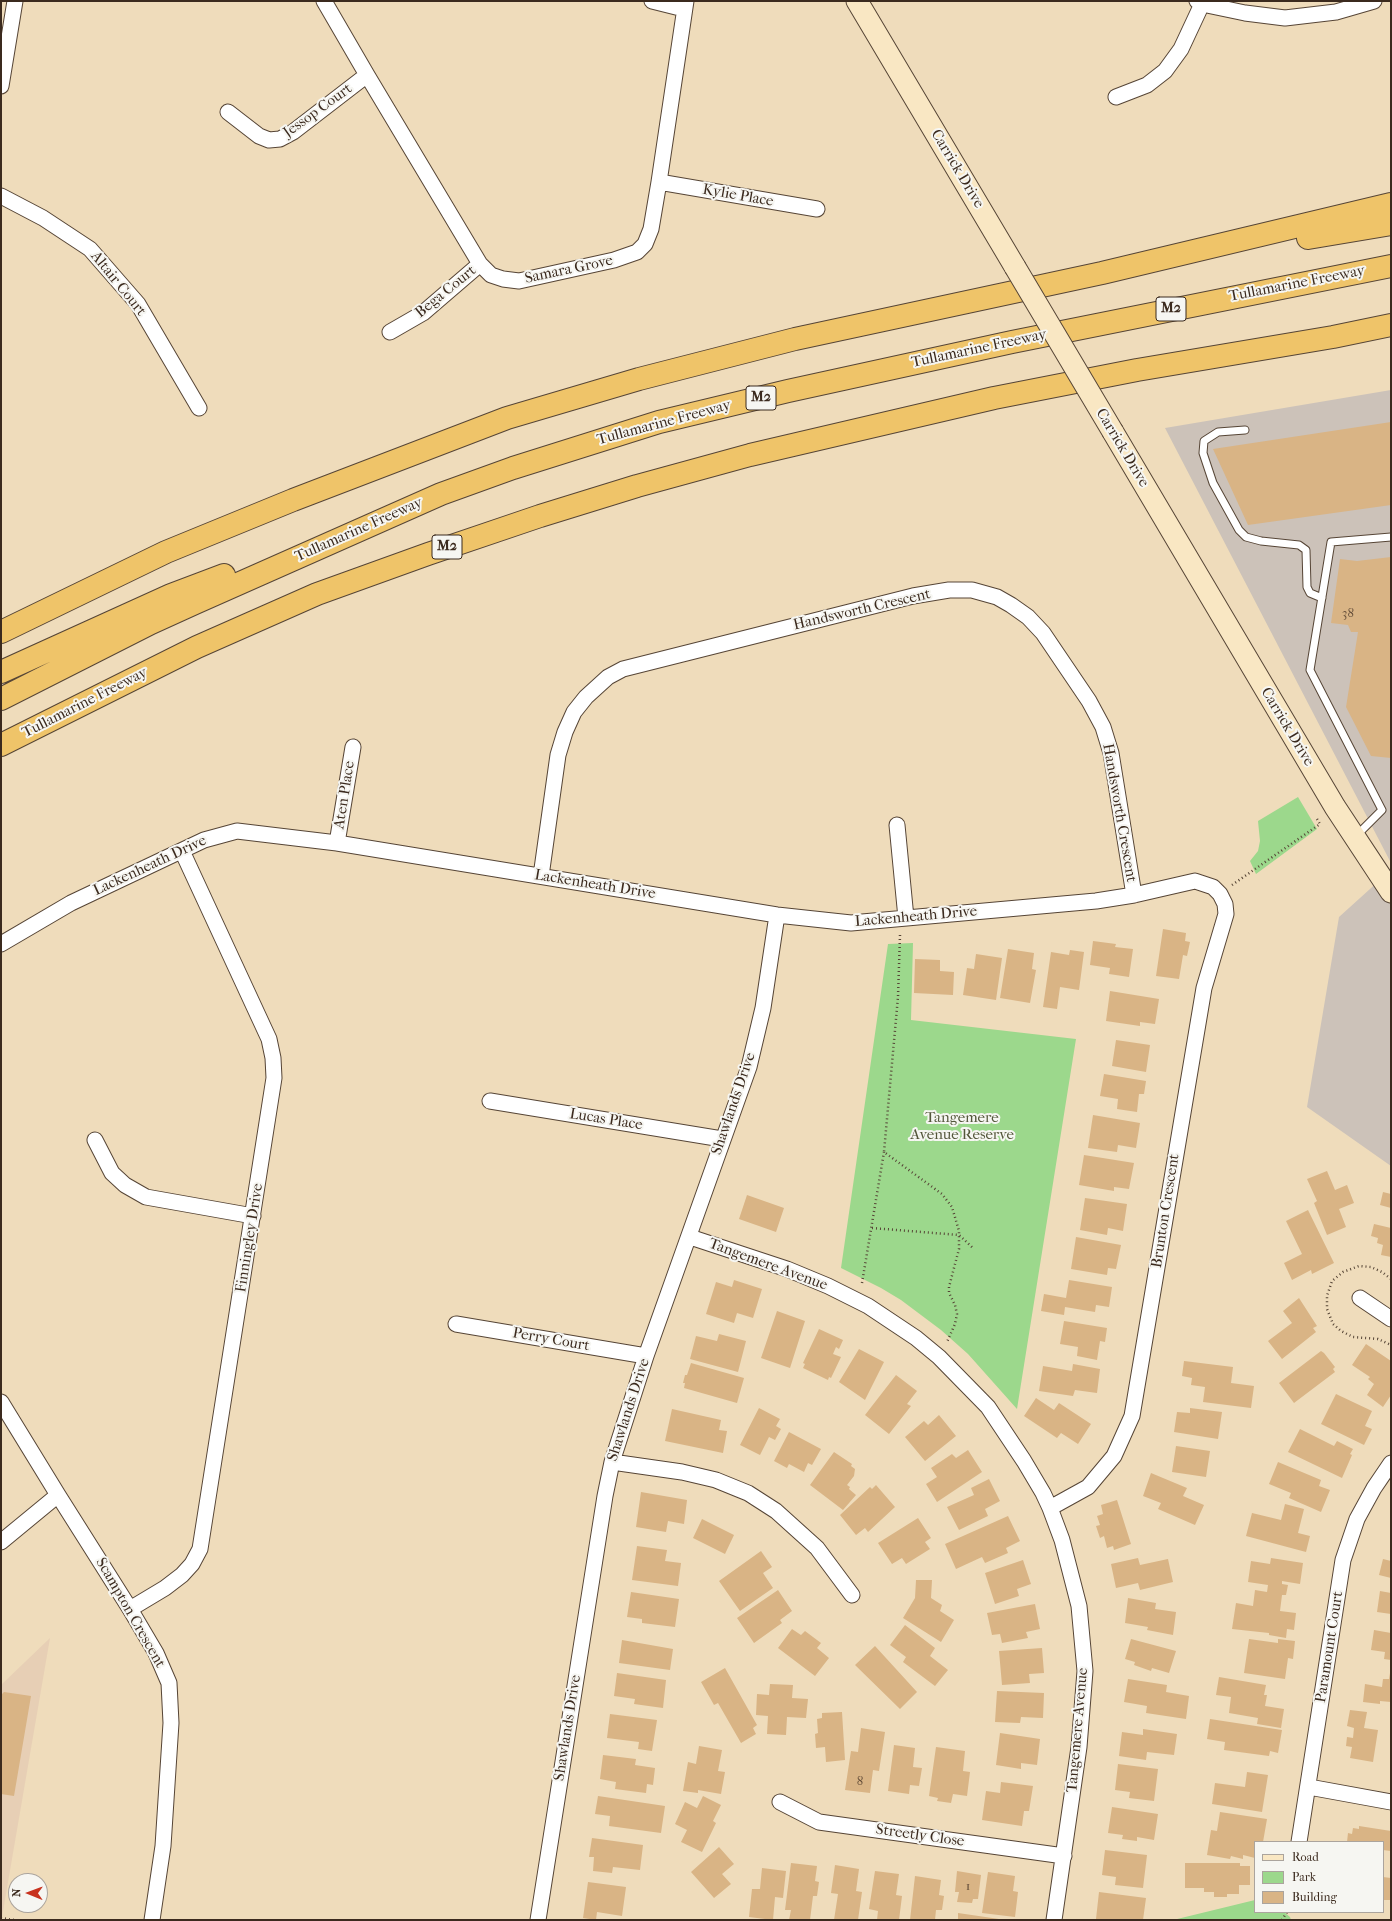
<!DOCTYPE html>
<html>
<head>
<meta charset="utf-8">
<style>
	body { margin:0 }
	#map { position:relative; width:1392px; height:1921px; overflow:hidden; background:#efdcbb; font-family:"IM FELL French Canon",serif }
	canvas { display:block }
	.frame { position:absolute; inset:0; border:2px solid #3b2a1e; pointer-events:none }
	.legend { position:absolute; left:1254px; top:1841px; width:130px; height:72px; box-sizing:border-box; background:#f6f6f2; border:1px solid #aba49d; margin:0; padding:5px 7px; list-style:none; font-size:12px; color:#3b2a1e }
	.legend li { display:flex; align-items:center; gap:8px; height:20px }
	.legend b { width:20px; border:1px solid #aba49d }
	.north { position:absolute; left:8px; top:1873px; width:40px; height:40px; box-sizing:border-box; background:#f6f6f2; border:1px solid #aba49d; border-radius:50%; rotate:271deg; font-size:11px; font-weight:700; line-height:16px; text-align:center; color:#3b2a1e }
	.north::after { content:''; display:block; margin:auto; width:14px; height:18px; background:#c8321e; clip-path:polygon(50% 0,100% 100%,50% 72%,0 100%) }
</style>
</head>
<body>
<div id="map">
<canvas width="1392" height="1921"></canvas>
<div class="frame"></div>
<ul class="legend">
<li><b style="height:5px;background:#f9e7c3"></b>Road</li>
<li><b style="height:11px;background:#9cd88c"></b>Park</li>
<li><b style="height:11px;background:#d9b485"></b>Building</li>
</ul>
<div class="north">N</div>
</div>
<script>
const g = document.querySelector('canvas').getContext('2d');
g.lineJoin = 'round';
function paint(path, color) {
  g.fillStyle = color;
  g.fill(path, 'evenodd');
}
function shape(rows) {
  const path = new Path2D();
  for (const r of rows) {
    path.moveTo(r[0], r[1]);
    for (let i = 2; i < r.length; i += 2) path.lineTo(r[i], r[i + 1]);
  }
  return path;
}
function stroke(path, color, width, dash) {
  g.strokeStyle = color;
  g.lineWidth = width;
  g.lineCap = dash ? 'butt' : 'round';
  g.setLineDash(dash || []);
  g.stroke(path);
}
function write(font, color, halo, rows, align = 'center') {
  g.font = font + ' "IM FELL French Canon",serif';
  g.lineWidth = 4;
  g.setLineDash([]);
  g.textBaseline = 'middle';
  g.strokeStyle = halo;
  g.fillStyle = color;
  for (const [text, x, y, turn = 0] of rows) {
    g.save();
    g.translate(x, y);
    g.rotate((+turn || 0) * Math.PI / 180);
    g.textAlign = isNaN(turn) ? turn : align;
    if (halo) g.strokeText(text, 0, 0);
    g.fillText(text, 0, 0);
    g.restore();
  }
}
const built = shape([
	[50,1638,2,1917,1,1916,1,1685]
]);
const industrial = shape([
	[1391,390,1391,863,1165,428],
	[1391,870,1391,1166,1307,1107,1339,917]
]);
const green = shape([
	[1298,797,1317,829,1256,874,1250,861,1258,851,1260,841,1258,821],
	[913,943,911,1020,1076,1039,1017,1409,968,1354,941,1330,901,1300,881,1288,841,1268,888,944],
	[1255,1900,1255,1912,1284,1912,1290,1917,1291,1920,1173,1920]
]);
const building = shape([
	[1391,422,1391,505,1248,525,1213,449],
	[1391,557,1391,758,1371,756,1346,707,1358,632,1351,632,1348,625,1331,623,1340,559,1357,561],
	[1163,929,1186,933,1185,941,1190,942,1187,956,1183,955,1179,979,1156,976],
	[1093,941,1116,944,1115,947,1133,949,1129,977,1109,974,1110,968,1090,965],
	[1008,949,1034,953,1032,969,1036,970,1030,1003,1000,998],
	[1070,950,1084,952,1079,990,1060,987,1057,1009,1043,1007,1051,952,1069,955],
	[976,954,1002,958,996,1000,963,995,967,968,974,969],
	[915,959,940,960,940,971,954,972,953,995,914,993],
	[1110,991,1159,999,1155,1024,1140,1022,1140,1026,1106,1021],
	[1116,1040,1150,1045,1146,1072,1112,1066],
	[1104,1074,1146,1081,1144,1094,1139,1094,1137,1112,1117,1109,1118,1099,1100,1096],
	[1093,1115,1140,1123,1136,1148,1118,1145,1117,1152,1088,1148],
	[1084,1155,1134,1163,1129,1189,1114,1187,1114,1191,1079,1185],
	[1327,1171,1335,1190,1347,1185,1354,1203,1339,1209,1346,1227,1327,1235,1314,1203,1317,1201,1307,1179],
	[1383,1192,1391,1194,1391,1208,1380,1205],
	[747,1195,784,1208,776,1232,739,1219],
	[1085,1198,1127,1204,1123,1231,1108,1228,1107,1235,1080,1230],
	[1308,1210,1334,1263,1312,1274,1311,1270,1292,1280,1284,1263,1302,1254,1286,1221],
	[1374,1224,1391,1228,1391,1257,1381,1255,1383,1245,1377,1243,1378,1238,1371,1236],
	[1076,1237,1121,1245,1116,1269,1108,1268,1107,1275,1071,1269],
	[734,1280,762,1289,753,1318,737,1313,734,1323,706,1314,716,1282,732,1287],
	[1069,1280,1112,1287,1109,1307,1096,1305,1095,1312,1065,1307,1064,1315,1041,1311,1044,1294,1066,1298],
	[1299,1298,1317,1326,1313,1328,1316,1332,1282,1359,1268,1341,1292,1323,1283,1311],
	[777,1311,805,1321,790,1368,761,1358],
	[1064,1321,1107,1328,1105,1342,1100,1341,1097,1360,1077,1356,1078,1347,1060,1344],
	[819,1329,843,1340,839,1349,836,1347,833,1354,841,1357,831,1378,829,1377,828,1380,803,1368,805,1364,803,1363],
	[719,1334,746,1341,738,1372,690,1359,696,1336,717,1341],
	[1366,1344,1391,1361,1391,1395,1383,1407,1367,1395,1374,1384,1368,1379,1370,1377,1352,1365],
	[859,1349,884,1362,865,1400,839,1382],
	[1321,1351,1324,1353,1335,1367,1333,1369,1335,1372,1294,1403,1279,1383],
	[1184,1361,1233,1367,1231,1383,1254,1386,1251,1408,1203,1402,1205,1387,1191,1385,1192,1378,1182,1376],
	[691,1363,744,1378,737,1403,684,1388,685,1383,683,1383,685,1375,687,1375],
	[1073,1364,1100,1369,1097,1393,1075,1390,1073,1396,1039,1391,1043,1366,1072,1371],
	[896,1375,917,1391,907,1404,911,1406,889,1434,865,1415],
	[1336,1394,1372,1411,1365,1426,1372,1429,1364,1445,1321,1424],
	[1036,1398,1054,1410,1059,1403,1091,1424,1078,1444,1061,1433,1057,1438,1024,1416],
	[759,1408,780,1419,776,1426,781,1429,775,1440,769,1437,760,1455,740,1445],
	[1190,1408,1222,1412,1218,1439,1174,1432,1177,1412,1190,1413],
	[672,1409,721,1420,719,1430,727,1431,723,1453,665,1441],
	[939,1415,956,1436,925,1461,905,1437,924,1421,928,1425],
	[1300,1429,1334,1446,1337,1441,1353,1449,1350,1454,1352,1455,1342,1478,1288,1452],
	[789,1432,821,1449,812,1465,808,1463,804,1472,789,1464,787,1468,774,1461],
	[1176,1446,1210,1451,1206,1477,1172,1472],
	[968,1450,982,1472,937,1502,926,1484,937,1477,931,1468,952,1454,956,1458],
	[834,1452,852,1464,851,1466,855,1469,854,1476,847,1485,850,1487,849,1489,856,1495,843,1510,810,1485],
	[1278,1462,1321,1480,1319,1486,1330,1490,1321,1512,1289,1498,1291,1493,1269,1484],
	[1151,1473,1187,1488,1183,1496,1204,1505,1195,1525,1158,1509,1161,1503,1143,1496],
	[989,1479,1000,1501,985,1509,988,1516,959,1530,947,1507,974,1495,971,1488],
	[876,1485,895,1507,868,1532,865,1528,856,1535,840,1515,870,1487,872,1489],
	[641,1492,687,1500,684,1524,668,1521,666,1532,636,1527],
	[1117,1500,1131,1544,1114,1550,1113,1546,1107,1548,1104,1536,1100,1538,1096,1526,1100,1525,1097,1516,1103,1514,1101,1505],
	[1285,1504,1304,1509,1298,1533,1310,1536,1306,1552,1246,1536,1252,1513,1281,1520],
	[1008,1516,1020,1541,1006,1548,1008,1553,985,1563,982,1557,956,1569,945,1544],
	[918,1518,931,1538,925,1542,930,1549,906,1564,902,1558,892,1564,878,1543],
	[702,1519,734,1535,725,1554,693,1538],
	[637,1546,667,1550,665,1561,681,1563,678,1586,632,1580],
	[761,1551,772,1567,763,1573,773,1588,740,1611,719,1581],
	[1138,1558,1140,1565,1168,1559,1173,1582,1140,1590,1138,1583,1116,1588,1111,1564],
	[1271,1558,1303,1563,1300,1584,1282,1581,1282,1584,1288,1585,1286,1595,1282,1595,1280,1611,1296,1613,1294,1630,1287,1629,1286,1638,1269,1635,1269,1633,1232,1629,1236,1603,1253,1606,1255,1590,1267,1592,1268,1585,1248,1582,1251,1561,1270,1564],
	[1383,1559,1391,1561,1391,1578,1379,1575],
	[1023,1560,1031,1584,1017,1589,1019,1596,995,1604,985,1573],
	[916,1580,932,1580,931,1598,942,1605,940,1611,954,1620,941,1642,903,1618,915,1598],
	[778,1590,792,1611,780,1620,782,1623,754,1643,737,1618],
	[1380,1591,1391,1593,1391,1614,1377,1612],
	[631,1592,679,1599,675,1627,642,1623,642,1619,627,1617],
	[1128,1598,1156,1603,1155,1609,1176,1612,1173,1635,1147,1630,1148,1627,1125,1623],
	[1035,1604,1040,1629,1026,1632,1028,1638,1002,1643,1000,1634,992,1635,987,1613],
	[905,1625,935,1648,930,1656,948,1670,935,1686,903,1662,906,1657,890,1645],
	[792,1629,801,1635,805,1631,821,1643,817,1648,829,1658,815,1676,778,1648],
	[1374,1630,1391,1633,1391,1660,1384,1659,1385,1652,1371,1650],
	[1131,1639,1176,1651,1169,1673,1152,1668,1151,1671,1134,1665,1135,1662,1125,1659],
	[1249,1639,1278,1643,1278,1639,1295,1641,1293,1659,1288,1658,1285,1679,1244,1673],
	[622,1640,673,1649,670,1670,619,1663],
	[875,1646,917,1692,900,1709,855,1665],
	[1042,1648,1044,1673,1029,1674,1030,1683,1002,1685,999,1651],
	[725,1668,757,1725,753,1728,756,1734,741,1743,718,1703,714,1705,701,1682],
	[617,1673,666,1680,663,1708,634,1704,635,1699,614,1696],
	[1390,1673,1391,1673,1391,1702,1380,1701,1380,1704,1363,1702,1365,1684,1382,1687,1383,1679,1389,1679],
	[1219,1677,1266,1685,1264,1695,1267,1695,1265,1706,1284,1709,1281,1728,1257,1724,1258,1718,1229,1713,1231,1697,1216,1695],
	[1128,1679,1167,1685,1166,1692,1189,1696,1186,1719,1146,1713,1147,1706,1124,1702],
	[770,1684,793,1685,792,1698,808,1699,806,1718,787,1717,786,1735,767,1734,768,1716,756,1715,757,1694,769,1695],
	[997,1691,1044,1693,1043,1718,1021,1717,1020,1723,995,1722],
	[4,1692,31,1696,14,1796,1,1794,1,1695],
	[1350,1710,1367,1712,1364,1728,1378,1730,1373,1762,1350,1758,1352,1747,1346,1746,1347,1737,1353,1738,1354,1728,1347,1726],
	[842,1712,845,1760,826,1762,825,1747,816,1748,815,1734,818,1733,817,1719,822,1718,822,1713],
	[610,1714,657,1720,652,1751,638,1749,639,1742,607,1738],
	[1210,1719,1282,1730,1278,1753,1270,1751,1269,1756,1224,1750,1225,1742,1207,1739],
	[861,1728,885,1732,879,1771,873,1770,870,1793,845,1790,851,1751,858,1752],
	[1143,1729,1177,1734,1174,1755,1147,1752,1146,1760,1119,1756,1122,1732,1143,1735],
	[1000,1733,1040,1739,1037,1765,1021,1763,1021,1769,996,1765],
	[894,1745,915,1748,913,1767,922,1768,919,1786,910,1785,909,1794,888,1791],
	[699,1746,722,1750,718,1771,725,1772,721,1794,698,1790,698,1793,683,1791,688,1762,696,1764],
	[936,1747,965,1751,963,1771,970,1772,967,1796,953,1794,951,1803,937,1801,938,1798,929,1796],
	[603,1755,636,1759,635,1765,655,1768,653,1785,647,1784,646,1793,615,1789,616,1782,600,1779],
	[1118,1764,1158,1769,1154,1801,1129,1798,1130,1792,1115,1790],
	[1247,1772,1268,1775,1262,1812,1212,1804,1215,1783,1245,1787],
	[1001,1782,1033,1786,1029,1811,1024,1811,1022,1826,982,1820,986,1791,1000,1793],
	[598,1796,665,1806,661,1833,609,1826,610,1816,595,1814],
	[703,1796,721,1805,713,1821,716,1823,702,1852,681,1842,687,1830,675,1824,685,1802,697,1808],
	[1112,1807,1158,1814,1154,1840,1137,1837,1137,1841,1122,1839,1123,1835,1108,1833],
	[1220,1812,1267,1819,1263,1842,1255,1842,1255,1858,1243,1855,1243,1859,1231,1856,1230,1859,1207,1855,1211,1830,1217,1831],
	[1359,1826,1391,1831,1391,1851,1383,1850,1383,1842,1347,1842,1348,1833,1352,1834,1353,1828,1359,1829],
	[592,1838,643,1845,640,1870,613,1867,612,1873,593,1871,594,1857,589,1857],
	[719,1847,734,1864,722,1874,731,1884,714,1898,691,1872],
	[1105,1850,1147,1855,1143,1888,1115,1885,1116,1877,1102,1875],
	[791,1863,817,1866,815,1881,819,1882,817,1896,813,1896,810,1920,789,1920,791,1910,785,1910],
	[1185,1863,1240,1863,1240,1866,1250,1866,1250,1885,1239,1885,1239,1894,1227,1894,1227,1897,1214,1897,1214,1892,1204,1892,1204,1888,1185,1888],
	[835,1865,859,1869,856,1891,862,1892,858,1920,834,1920,838,1894,831,1893],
	[762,1868,786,1871,783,1898,775,1897,773,1920,749,1917,752,1889,760,1889],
	[875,1871,899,1874,896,1895,902,1896,899,1920,877,1920,878,1911,869,1909],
	[957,1871,981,1875,978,1899,973,1899,972,1903,957,1902,959,1892,955,1892],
	[988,1872,1015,1876,1013,1891,1018,1892,1015,1917,982,1913],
	[915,1876,941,1880,939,1895,944,1896,942,1910,936,1910,935,1920,910,1920],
	[1383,1877,1391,1878,1391,1900,1384,1900,1384,1903],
	[588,1882,626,1887,622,1916,597,1912,596,1920,583,1918],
	[1099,1892,1146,1898,1143,1920,1096,1919],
	[958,1913,999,1919,998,1920,958,1920]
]);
const path = shape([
	[1232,885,1320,824,1317,819],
	[900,935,898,997,884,1152,942,1194,952,1207,959,1231,959,1249,949,1287,949,1293,955,1305,957,1314,955,1324,947,1342],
	[872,1228,959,1235,973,1248],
	[1391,1279,1382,1272,1371,1267,1359,1266,1343,1272,1332,1281,1327,1296,1327,1309,1333,1324,1341,1331,1353,1337,1378,1339,1391,1345],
	[862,1283,884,1152],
	[1,1918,14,1920],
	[1282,1920,1287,1912]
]);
const lane = shape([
	[1245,430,1218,432,1204,441,1203,453,1213,483,1239,530,1246,537,1261,541,1299,545,1306,550,1307,587,1310,593,1322,598],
	[1356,836,1382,810,1310,670,1331,542,1391,537]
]);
const street = shape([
	[324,1,367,75,480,264,491,275,503,279,519,281,614,260,637,252,645,244,651,229,659,182,686,1],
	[652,1,684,9],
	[1197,1,1202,4,1245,13,1285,18,1336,12,1374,1],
	[1,86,15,1],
	[1116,97,1147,85,1165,71,1181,49,1202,4],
	[228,112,259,136,269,140,280,139,293,132,367,75],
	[659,182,817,209],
	[1,196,43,218,90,249,138,304,199,408],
	[390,332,423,313,480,264],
	[897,825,906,918],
	[337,843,353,747],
	[541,876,558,755,565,732,574,712,586,697,608,677,623,669,913,596,949,590,972,590,997,597,1011,605,1028,617,1043,633,1089,701,1103,727,1111,753,1134,895],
	[1,944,71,903,204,840,237,831,337,843,777,915,851,923,1096,901,1134,895,1195,881,1213,887,1220,894,1225,904,1226,914,1204,988,1132,1416,1114,1456,1088,1487,1050,1508],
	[490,1101,722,1139],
	[95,1140,112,1173,125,1185,146,1197,253,1216],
	[690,1237,787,1269,828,1286,868,1306,916,1338,939,1357,988,1407,1024,1461,1043,1493,1050,1508,1062,1540,1079,1606,1085,1671,1079,1747,1054,1920],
	[1360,1298,1391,1319],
	[456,1324,646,1356],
	[1,1402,58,1495,130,1609,156,1653,169,1683,171,1723,163,1846,152,1920],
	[612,1462,682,1472,716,1480,748,1493,776,1511,817,1548,852,1595],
	[1,1542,58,1495],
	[130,1609,165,1588,182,1575,192,1564,200,1549,274,1078,273,1058,269,1039,182,851],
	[1309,1787,1391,1802],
	[780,1802,819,1822,1064,1856],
	[1299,1842,1343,1560,1357,1519,1374,1488,1391,1463],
	[538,1920,605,1496,612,1462,646,1356,749,1067,763,1008,777,915]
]);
const secondary = shape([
	[857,1,1015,267],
	[1113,432,1335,807,1391,892]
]);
const highway = shape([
	[1308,238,1391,224],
	[1,632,166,552,293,500,507,418,639,379,795,339,1102,273,1391,204],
	[1,672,171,595,224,575],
	[1,699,151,623,195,603,441,494,513,468,659,422,788,391,1012,342,1391,266],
	[1,745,197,647,317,594,428,554,540,516,637,486,750,455,994,398,1137,370,1333,337,1391,325]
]);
const secondaryBridge = shape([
	[1015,267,1113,432]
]);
const numberNames = [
	["38",1348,614],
	["8",860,1782],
	["1",968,1887]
];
const shields = [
	[1171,309,30],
	[761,398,30],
	[447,547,30]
];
const shieldNames = [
	["M2",1171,309],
	["M2",761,398],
	["M2",447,547]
];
const streetNames = [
	["Jessop Court",318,111,-36],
	["Carrick Drive",957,169,59],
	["Kylie Place",738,196,10],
	["Samara Grove",569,270,-12],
	["Altair Court",118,284,51],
	["Tullamarine Freeway",1297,284,-11],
	["Bega Court",446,292,-39],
	["Tullamarine Freeway",979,349,-12],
	["Tullamarine Freeway",664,423,-15],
	["Carrick Drive",1122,448,59],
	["Tullamarine Freeway",359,530,-24],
	["Handsworth Crescent",862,610,-13],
	["Tullamarine Freeway",85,703,-27],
	["Carrick Drive",1287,727,59],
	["Aten Place",345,795,-81],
	["Handsworth Crescent",1119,813,80],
	["Lackenheath Drive",150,866,-25],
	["Lackenheath Drive",595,885,9],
	["Lackenheath Drive",916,917,-5],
	["Shawlands Drive",734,1104,-71],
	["Lucas Place",606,1120,9],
	["Brunton Crescent",1166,1211,-81],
	["Finningley Drive",250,1238,-81],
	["Tangemere Avenue",768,1265,20],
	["Perry Court",551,1340,10],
	["Shawlands Drive",629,1410,-72],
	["Scampton Crescent",130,1613,60],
	["Paramount Court",1330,1647,-81],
	["Shawlands Drive",568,1728,-81],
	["Tangemere Avenue",1078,1730,-85],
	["Streetly Close",920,1836,8]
];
const parkNames = [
	["Tangemere",962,1118],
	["Avenue Reserve",962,1135]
];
paint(built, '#e7cfb5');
paint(industrial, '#ccc2b9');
paint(green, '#9cd88c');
paint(building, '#d9b485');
stroke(lane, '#564536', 9);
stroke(street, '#564536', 17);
stroke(secondary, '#564536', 23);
stroke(highway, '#564536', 24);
stroke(path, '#564536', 2.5, [1, 3]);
stroke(lane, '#fff', 7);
stroke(street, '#fff', 15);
stroke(secondary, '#f9e7c3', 21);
stroke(highway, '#efc469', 22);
stroke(secondaryBridge, '#564536', 23, []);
stroke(secondaryBridge, '#f9e7c3', 21);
write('13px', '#624c38', null, numberNames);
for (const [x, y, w] of shields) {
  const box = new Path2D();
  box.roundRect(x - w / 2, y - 12, w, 24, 3);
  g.fillStyle = '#f6f6f2';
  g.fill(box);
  stroke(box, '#3b2a1e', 1);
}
write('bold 14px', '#3b2a1e', null, shieldNames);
write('15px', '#3b2a1e', '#f6f6f2', streetNames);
write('15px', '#53563a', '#f6f6f2', parkNames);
</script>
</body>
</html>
